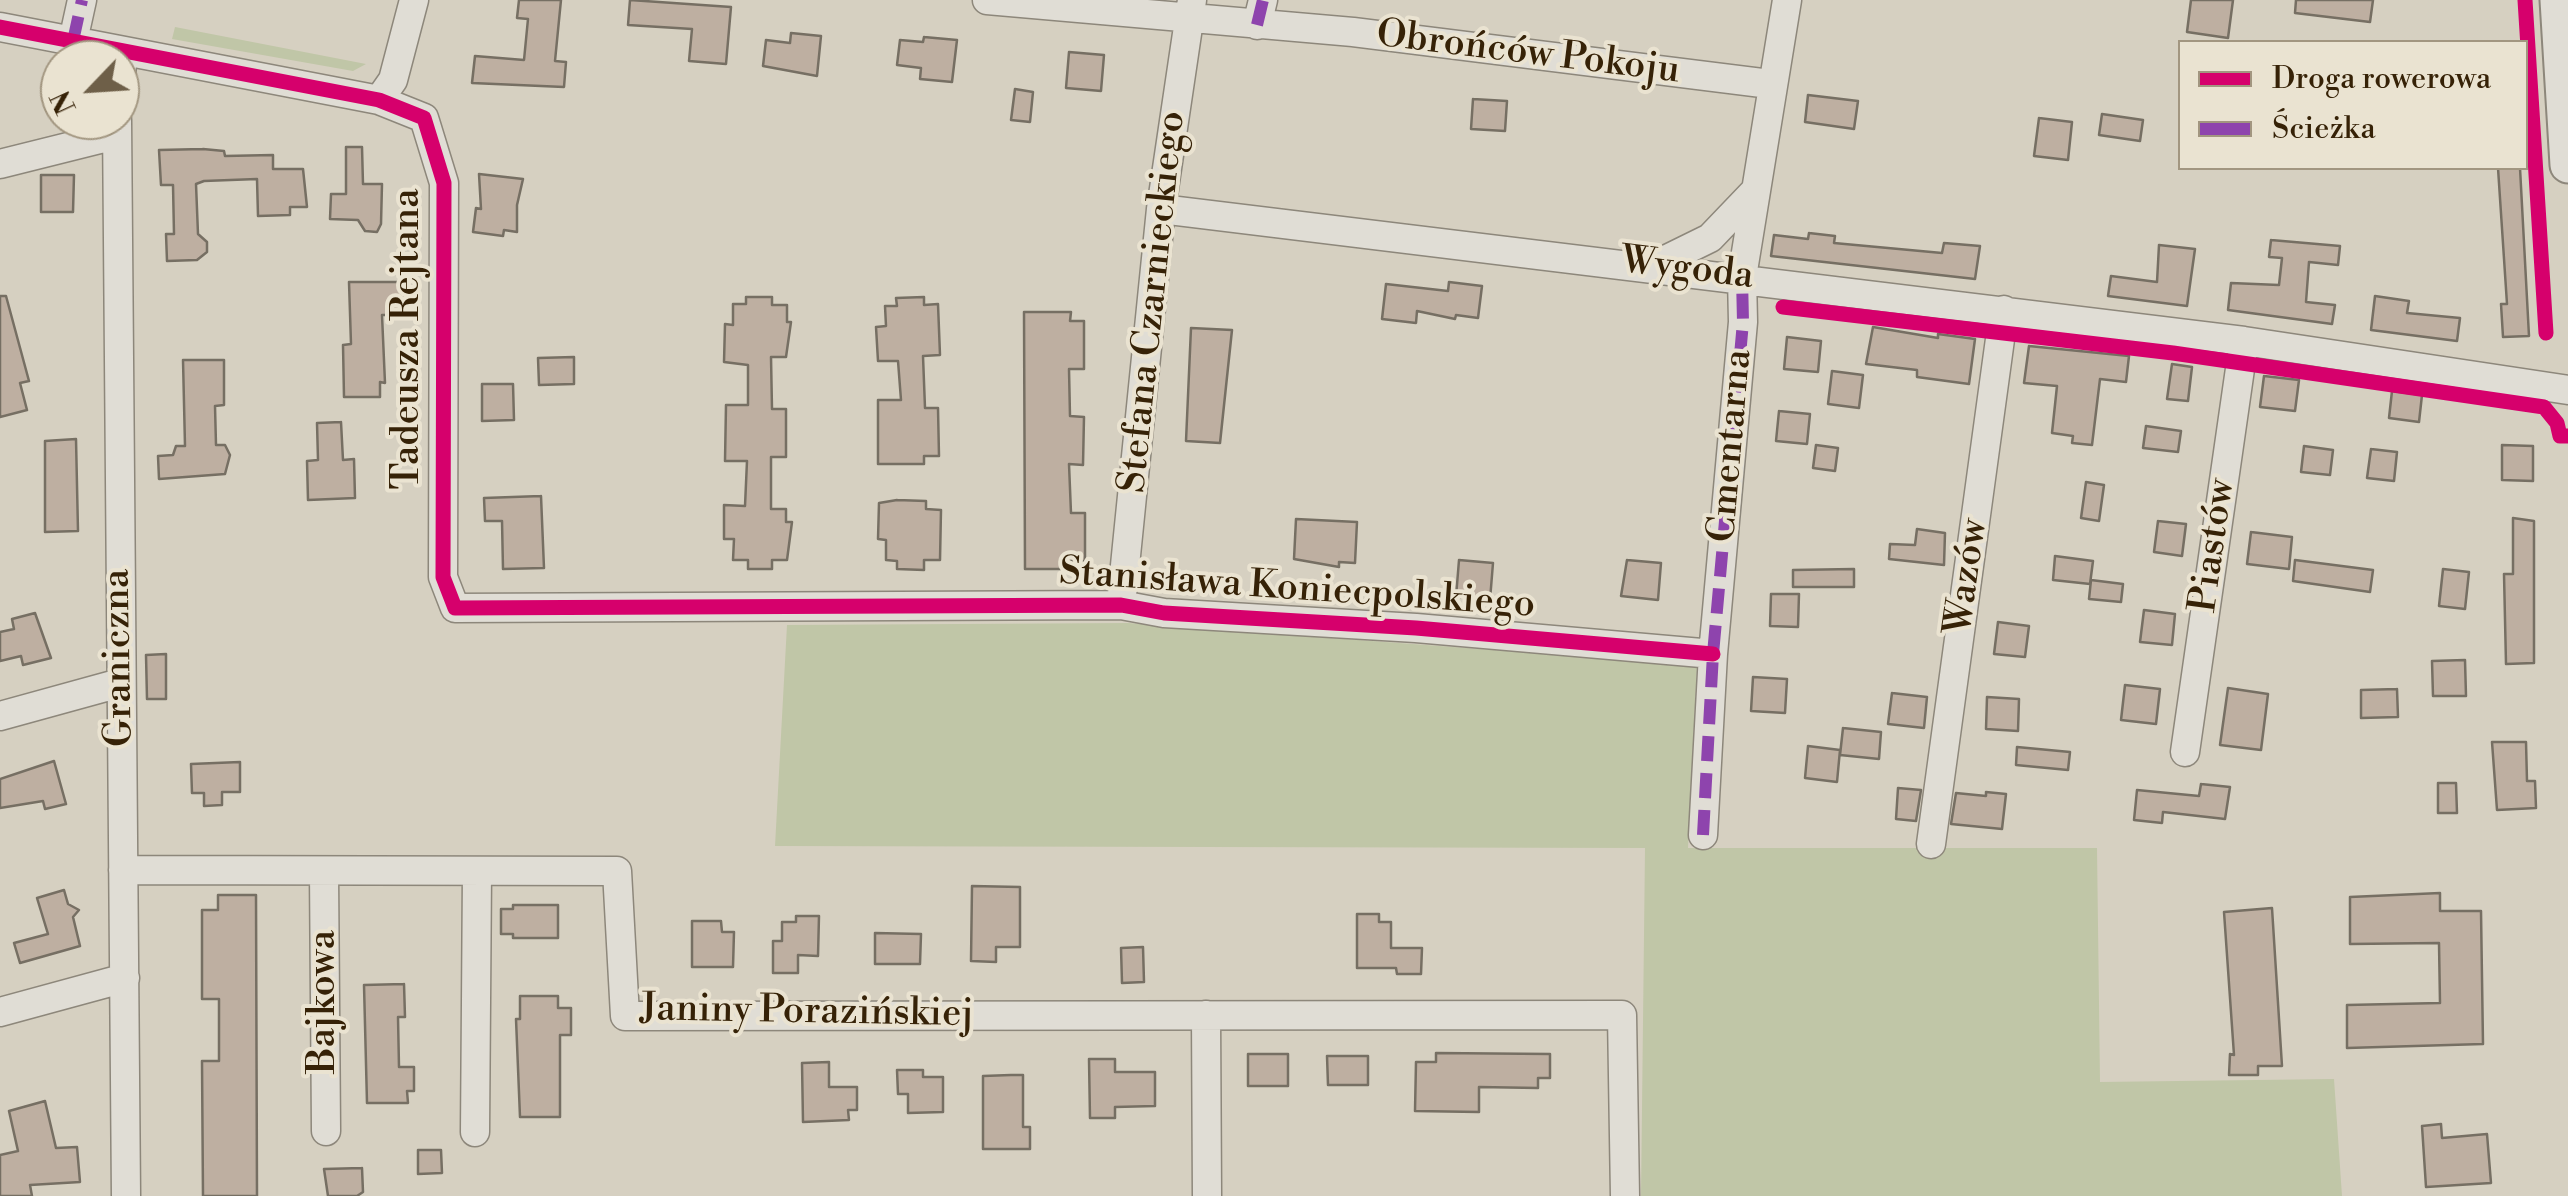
<!DOCTYPE html>
<html>
<head>
<meta charset="utf-8">
<style>
	body { margin:0 }
	#map { position:relative; width:2568px; height:1196px; overflow:hidden; background:#d6d0c1; font-family:"Libre Bodoni",serif }
	canvas { display:block }
	.legend { position:absolute; left:2178px; top:40px; width:350px; height:130px; box-sizing:border-box; background:#eae3d1; border:2px solid #a29680; margin:0; padding:12px 18px; list-style:none; font-size:30px; color:#362207 }
	.legend li { display:flex; align-items:center; gap:20px; height:50px }
	.legend b { width:50px; border:2px solid #a29680 }
	.north { position:absolute; left:40px; top:40px; width:100px; height:100px; box-sizing:border-box; background:#eae3d1; border:2px solid #a29680; border-radius:50%; rotate:245deg; font-size:28px; font-weight:700; line-height:40px; text-align:center; color:#362207 }
	.north::after { content:''; display:block; margin:auto; width:35px; height:45px; background:#6e5f48; clip-path:polygon(50% 0,100% 100%,50% 72%,0 100%) }
</style>
</head>
<body>
<div id="map">
<canvas width="2568" height="1196"></canvas>
<ul class="legend">
<li><b style="height:12px;background:#d6006c"></b>Droga rowerowa</li>
<li><b style="height:12px;background:#8e44ad"></b>Ścieżka</li>
</ul>
<div class="north">N</div>
</div>
<script>
const g = document.querySelector('canvas').getContext('2d');
g.lineJoin = 'round';
function paint(path, color) {
  g.fillStyle = color;
  g.fill(path, 'evenodd');
}
function shape(rows) {
  const path = new Path2D();
  for (const r of rows) {
    path.moveTo(r[0], r[1]);
    for (let i = 2; i < r.length; i += 2) path.lineTo(r[i], r[i + 1]);
  }
  return path;
}
function stroke(path, color, width, dash) {
  g.strokeStyle = color;
  g.lineWidth = width;
  g.lineCap = dash ? 'butt' : 'round';
  g.setLineDash(dash || []);
  g.stroke(path);
}
function write(font, color, halo, rows, align = 'center') {
  g.font = font + ' "Libre Bodoni",serif';
  g.lineWidth = 8;
  g.setLineDash([]);
  g.textBaseline = 'middle';
  g.strokeStyle = halo;
  g.fillStyle = color;
  for (const [text, x, y, turn = 0] of rows) {
    g.save();
    g.translate(x, y);
    g.rotate((+turn || 0) * Math.PI / 180);
    g.textAlign = isNaN(turn) ? turn : align;
    if (halo) g.strokeText(text, 0, 0);
    g.fillText(text, 0, 0);
    g.restore();
  }
}
const green = shape([
	[175,27,366,64,353,71,172,39],
	[1128,623,1697,665,1688,848,2097,848,2100,1082,2334,1079,2342,1196,1641,1196,1645,848,775,846,787,625]
]);
const building = shape([
	[519,0,561,0,555,61,566,62,564,87,472,83,475,56,524,60,528,19,517,18,519,0],
	[630,0,731,7,726,64,689,61,692,29,628,25,630,0],
	[2191,0,2233,0,2228,38,2187,32,2191,0],
	[2296,0,2373,0,2370,22,2295,13,2296,0],
	[791,33,821,36,817,76,763,66,766,40,790,43,791,33],
	[924,37,957,40,952,82,920,79,921,68,897,65,900,40,923,42,924,37],
	[1069,52,1104,55,1101,91,1066,88,1069,52],
	[1015,89,1033,92,1030,122,1011,120,1015,89],
	[1808,95,1858,101,1854,129,1805,122,1808,95],
	[1473,99,1507,101,1505,131,1471,129,1473,99],
	[2102,114,2143,120,2140,141,2099,135,2102,114],
	[2039,118,2072,122,2068,160,2034,156,2039,118],
	[346,147,362,147,363,184,382,184,381,224,377,232,365,231,358,220,330,219,331,194,346,194,346,147],
	[203,149,224,151,225,156,273,155,273,169,303,169,307,207,290,207,290,215,258,216,257,179,204,181,196,184,198,234,207,242,207,252,197,260,167,261,166,234,174,234,173,185,161,185,159,150,203,149],
	[2498,168,2520,168,2529,336,2503,337,2501,304,2507,304,2498,168],
	[479,174,523,179,517,205,517,232,504,230,503,236,473,232,476,208,481,209,479,174],
	[41,175,74,175,73,212,41,212,41,175],
	[1809,233,1835,236,1834,243,1942,253,1944,243,1980,246,1975,279,1771,256,1774,235,1808,239,1809,233],
	[2271,240,2340,246,2338,265,2309,262,2306,302,2335,305,2332,324,2228,310,2231,283,2279,285,2282,258,2269,257,2271,240],
	[2159,245,2195,249,2187,306,2108,296,2111,276,2157,282,2159,245],
	[349,282,404,282,404,315,382,315,385,383,380,382,380,397,344,397,343,345,351,344,349,282],
	[1449,282,1482,286,1478,318,1456,315,1455,319,1417,311,1416,323,1382,319,1386,284,1448,291,1449,282],
	[0,296,6,296,29,381,20,383,27,410,0,417,0,296],
	[2375,296,2409,301,2407,313,2460,318,2457,341,2371,330,2375,296],
	[746,297,772,297,772,305,787,305,787,322,791,322,786,357,771,357,772,409,786,409,786,457,771,457,771,509,786,509,786,522,792,522,787,560,772,560,772,569,748,569,748,560,733,560,734,539,724,539,724,505,745,506,747,461,725,461,726,405,748,405,748,365,724,362,725,324,733,325,733,304,746,304,746,297],
	[924,297,924,305,938,304,940,355,923,356,925,408,938,408,939,456,924,456,924,464,878,464,878,400,901,400,898,361,878,361,876,327,886,326,885,306,897,306,896,298,924,297],
	[1024,312,1071,312,1070,321,1084,321,1084,369,1069,369,1070,416,1084,417,1083,465,1069,464,1071,513,1085,513,1085,561,1070,561,1070,569,1025,569,1024,312],
	[1873,327,1938,338,1938,334,1975,339,1969,384,1917,377,1917,370,1866,364,1873,327],
	[1191,328,1232,330,1220,443,1186,441,1191,328],
	[1787,337,1821,341,1818,372,1784,369,1787,337],
	[2029,346,2129,356,2126,382,2100,379,2092,445,2072,443,2073,436,2052,433,2057,386,2024,383,2029,346],
	[574,357,574,384,539,385,538,358,574,357],
	[183,360,224,360,224,405,215,406,216,445,225,445,230,455,225,474,159,479,158,456,173,455,176,446,185,446,183,360],
	[2172,364,2192,367,2188,401,2167,399,2172,364],
	[1832,371,1863,375,1859,408,1828,404,1832,371],
	[2264,376,2299,380,2295,411,2260,407,2264,376],
	[482,384,513,384,514,420,482,421,482,384],
	[2392,391,2422,395,2419,422,2389,418,2392,391],
	[1779,411,1810,414,1807,444,1776,441,1779,411],
	[341,422,343,460,354,459,355,498,308,500,307,461,318,460,317,423,341,422],
	[2146,426,2181,431,2178,452,2143,448,2146,426],
	[76,439,78,531,45,532,45,441,76,439],
	[1816,445,1838,448,1835,471,1813,468,1816,445],
	[2502,445,2533,446,2533,481,2502,480,2502,445],
	[2304,446,2333,450,2330,475,2301,472,2304,446],
	[2371,449,2397,452,2394,481,2367,478,2371,449],
	[2086,482,2104,485,2099,521,2081,518,2086,482],
	[541,496,544,568,503,569,502,521,485,521,484,498,541,496],
	[897,500,926,501,926,509,941,510,940,560,924,560,924,570,897,569,897,561,886,560,886,540,878,539,879,503,897,500],
	[2513,518,2534,521,2534,663,2506,664,2504,574,2513,574,2513,518],
	[1296,519,1357,522,1355,563,1339,562,1339,567,1294,559,1296,519],
	[2158,521,2186,524,2182,556,2154,552,2158,521],
	[1917,529,1945,533,1944,565,1889,559,1890,544,1915,545,1917,529],
	[2251,532,2292,537,2289,569,2247,564,2251,532],
	[2055,556,2093,561,2090,584,2053,580,2055,556],
	[1459,560,1493,563,1490,600,1456,597,1459,560],
	[1627,560,1661,563,1658,600,1621,596,1627,560],
	[2295,560,2373,570,2370,592,2293,581,2295,560],
	[1854,569,1854,587,1793,587,1793,570,1854,569],
	[2443,569,2469,572,2465,609,2439,606,2443,569],
	[2091,580,2123,584,2121,602,2089,599,2091,580],
	[1771,594,1799,594,1798,627,1770,626,1771,594],
	[2144,610,2175,614,2172,645,2140,642,2144,610],
	[35,613,51,658,23,665,21,656,0,661,0,632,14,629,12,619,35,613],
	[1998,622,2029,626,2025,657,1994,654,1998,622],
	[166,654,166,699,147,699,146,655,166,654],
	[2465,660,2466,696,2433,696,2432,661,2465,660],
	[1753,677,1787,679,1785,713,1751,711,1753,677],
	[2125,685,2160,689,2156,724,2121,720,2125,685],
	[2228,688,2268,694,2261,750,2220,745,2228,688],
	[2397,689,2398,717,2361,718,2361,690,2397,689],
	[1892,693,1927,697,1924,728,1888,724,1892,693],
	[1987,697,2019,699,2018,731,1986,729,1987,697],
	[1843,728,1881,732,1879,759,1840,755,1843,728],
	[2492,742,2526,742,2527,781,2535,781,2536,808,2497,810,2492,742],
	[1808,746,1840,750,1837,782,1805,778,1808,746],
	[2017,747,2070,752,2068,770,2016,765,2017,747],
	[54,761,66,804,45,809,43,801,0,808,0,779,54,761],
	[240,762,240,792,222,792,222,805,204,806,204,793,192,793,191,764,240,762],
	[2438,783,2456,783,2457,813,2438,813,2438,783],
	[2201,784,2230,787,2225,819,2163,812,2162,823,2134,820,2137,790,2199,796,2201,784],
	[1898,788,1921,790,1916,821,1896,819,1898,788],
	[1986,792,2006,794,2002,829,1951,824,1956,793,1986,796,1986,792],
	[972,886,1020,887,1020,947,996,947,996,962,971,961,972,886],
	[64,890,68,904,79,910,73,917,80,946,20,963,14,943,48,934,37,898,64,890],
	[2440,893,2440,911,2481,911,2483,1044,2347,1048,2347,1005,2440,1003,2439,943,2350,944,2350,897,2440,893],
	[218,895,256,895,257,1196,203,1196,202,1061,219,1061,219,999,202,999,202,910,218,910,218,895],
	[513,905,558,905,558,938,513,938,513,934,501,934,501,909,513,909,513,905],
	[2272,908,2282,1066,2258,1066,2258,1075,2229,1075,2230,1054,2234,1055,2224,912,2272,908],
	[1357,914,1379,914,1379,922,1391,922,1391,948,1422,948,1421,974,1397,974,1396,968,1357,968,1357,914],
	[796,916,819,916,818,956,798,955,798,973,773,973,773,941,782,941,782,922,796,922,796,916],
	[692,921,721,921,722,932,734,932,733,967,692,967,692,921],
	[875,933,921,934,920,964,875,964,875,933],
	[1143,947,1144,982,1122,983,1121,948,1143,947],
	[404,984,405,1017,398,1017,399,1067,414,1067,414,1091,407,1091,408,1103,367,1103,364,985,404,984],
	[520,996,558,996,558,1008,571,1008,571,1035,560,1035,560,1117,520,1117,516,1019,520,1019,520,996],
	[1436,1053,1550,1054,1550,1078,1538,1078,1538,1088,1479,1087,1479,1112,1415,1111,1416,1062,1436,1062,1436,1053],
	[1248,1054,1288,1054,1288,1086,1248,1086,1248,1054],
	[1327,1056,1368,1056,1368,1085,1328,1085,1327,1056],
	[1089,1059,1115,1059,1115,1072,1155,1072,1155,1106,1115,1107,1115,1118,1090,1118,1089,1059],
	[829,1062,829,1087,857,1087,857,1110,848,1110,849,1120,803,1122,802,1063,829,1062],
	[897,1070,923,1070,923,1077,943,1077,943,1112,908,1113,908,1094,898,1094,897,1070],
	[1011,1075,1023,1075,1023,1127,1030,1127,1030,1149,983,1149,983,1076,1011,1075],
	[45,1101,56,1148,77,1147,80,1182,30,1185,32,1196,0,1196,0,1155,18,1151,9,1111,45,1101],
	[2441,1124,2442,1138,2487,1134,2491,1183,2426,1187,2422,1126,2441,1124],
	[418,1150,441,1150,442,1173,418,1174,418,1150],
	[362,1168,363,1192,357,1196,328,1196,324,1169,362,1168]
]);
const minor = shape([
	[987,0,1353,32,1770,84],
	[1257,25,1263,0],
	[0,27,379,100,424,118,444,183,443,577,455,608,1121,605,1164,613,1416,628,1713,654],
	[73,41,82,0],
	[120,89,123,51],
	[379,100,393,80,414,0],
	[117,120,126,1196],
	[0,164,116,135],
	[1161,209,2244,341,2568,390],
	[1653,266,1710,238,1755,191],
	[1121,605,1161,209,1192,0],
	[0,716,120,683],
	[2185,752,2244,341],
	[1703,835,1713,654,1743,322,1742,277,1787,0],
	[1931,844,2004,310],
	[123,870,617,871,625,1016,1622,1015,1625,1196],
	[324,872,326,1131],
	[0,1012,125,978],
	[1206,1015,1207,1196],
	[475,1132,477,872]
]);
const tertiary = shape([
	[2558,0,2568,165]
]);
const quiet = shape([
	[1257,25,1263,0],
	[73,41,82,0],
	[1703,835,1713,654,1743,322,1742,277]
]);
const cycleway = shape([
	[2525,0,2546,333],
	[0,27,379,100,424,118,444,183,443,577,455,608,1121,605,1164,613,1416,628,1713,654],
	[1783,307,2173,353,2544,407,2557,423,2560,436,2568,436]
]);
const streetNames = [
	["Obrońców Pokoju",1528,54,7],
	["Wygoda",1687,270,7],
	["Stefana Czarnieckiego",1154,302,-84],
	["Tadeusza Rejtana",409,339,-90],
	["Cmentarna",1732,446,-85],
	["Piastów",2214,546,-82],
	["Wazów",1968,577,-82],
	["Stanisława Koniecpolskiego",1297,590,4],
	["Graniczna",120,658,-91],
	["Bajkowa",325,1002,-90],
	["Janiny Porazińskiej",807,1013,1]
];
paint(green, '#c0c6a7');
paint(building, '#beafa1');
stroke(building, '#766f63', 2.5);
stroke(minor, '#8d877b', 31);
stroke(tertiary, '#8d877b', 39);
stroke(minor, '#e0ddd5', 28);
stroke(tertiary, '#e0ddd5', 35);
stroke(quiet, '#8e44ad', 12, [25, 12]);
stroke(cycleway, '#d6006c', 15);
write('38px', '#362207', '#eae3d1', streetNames);
</script>
</body>
</html>
